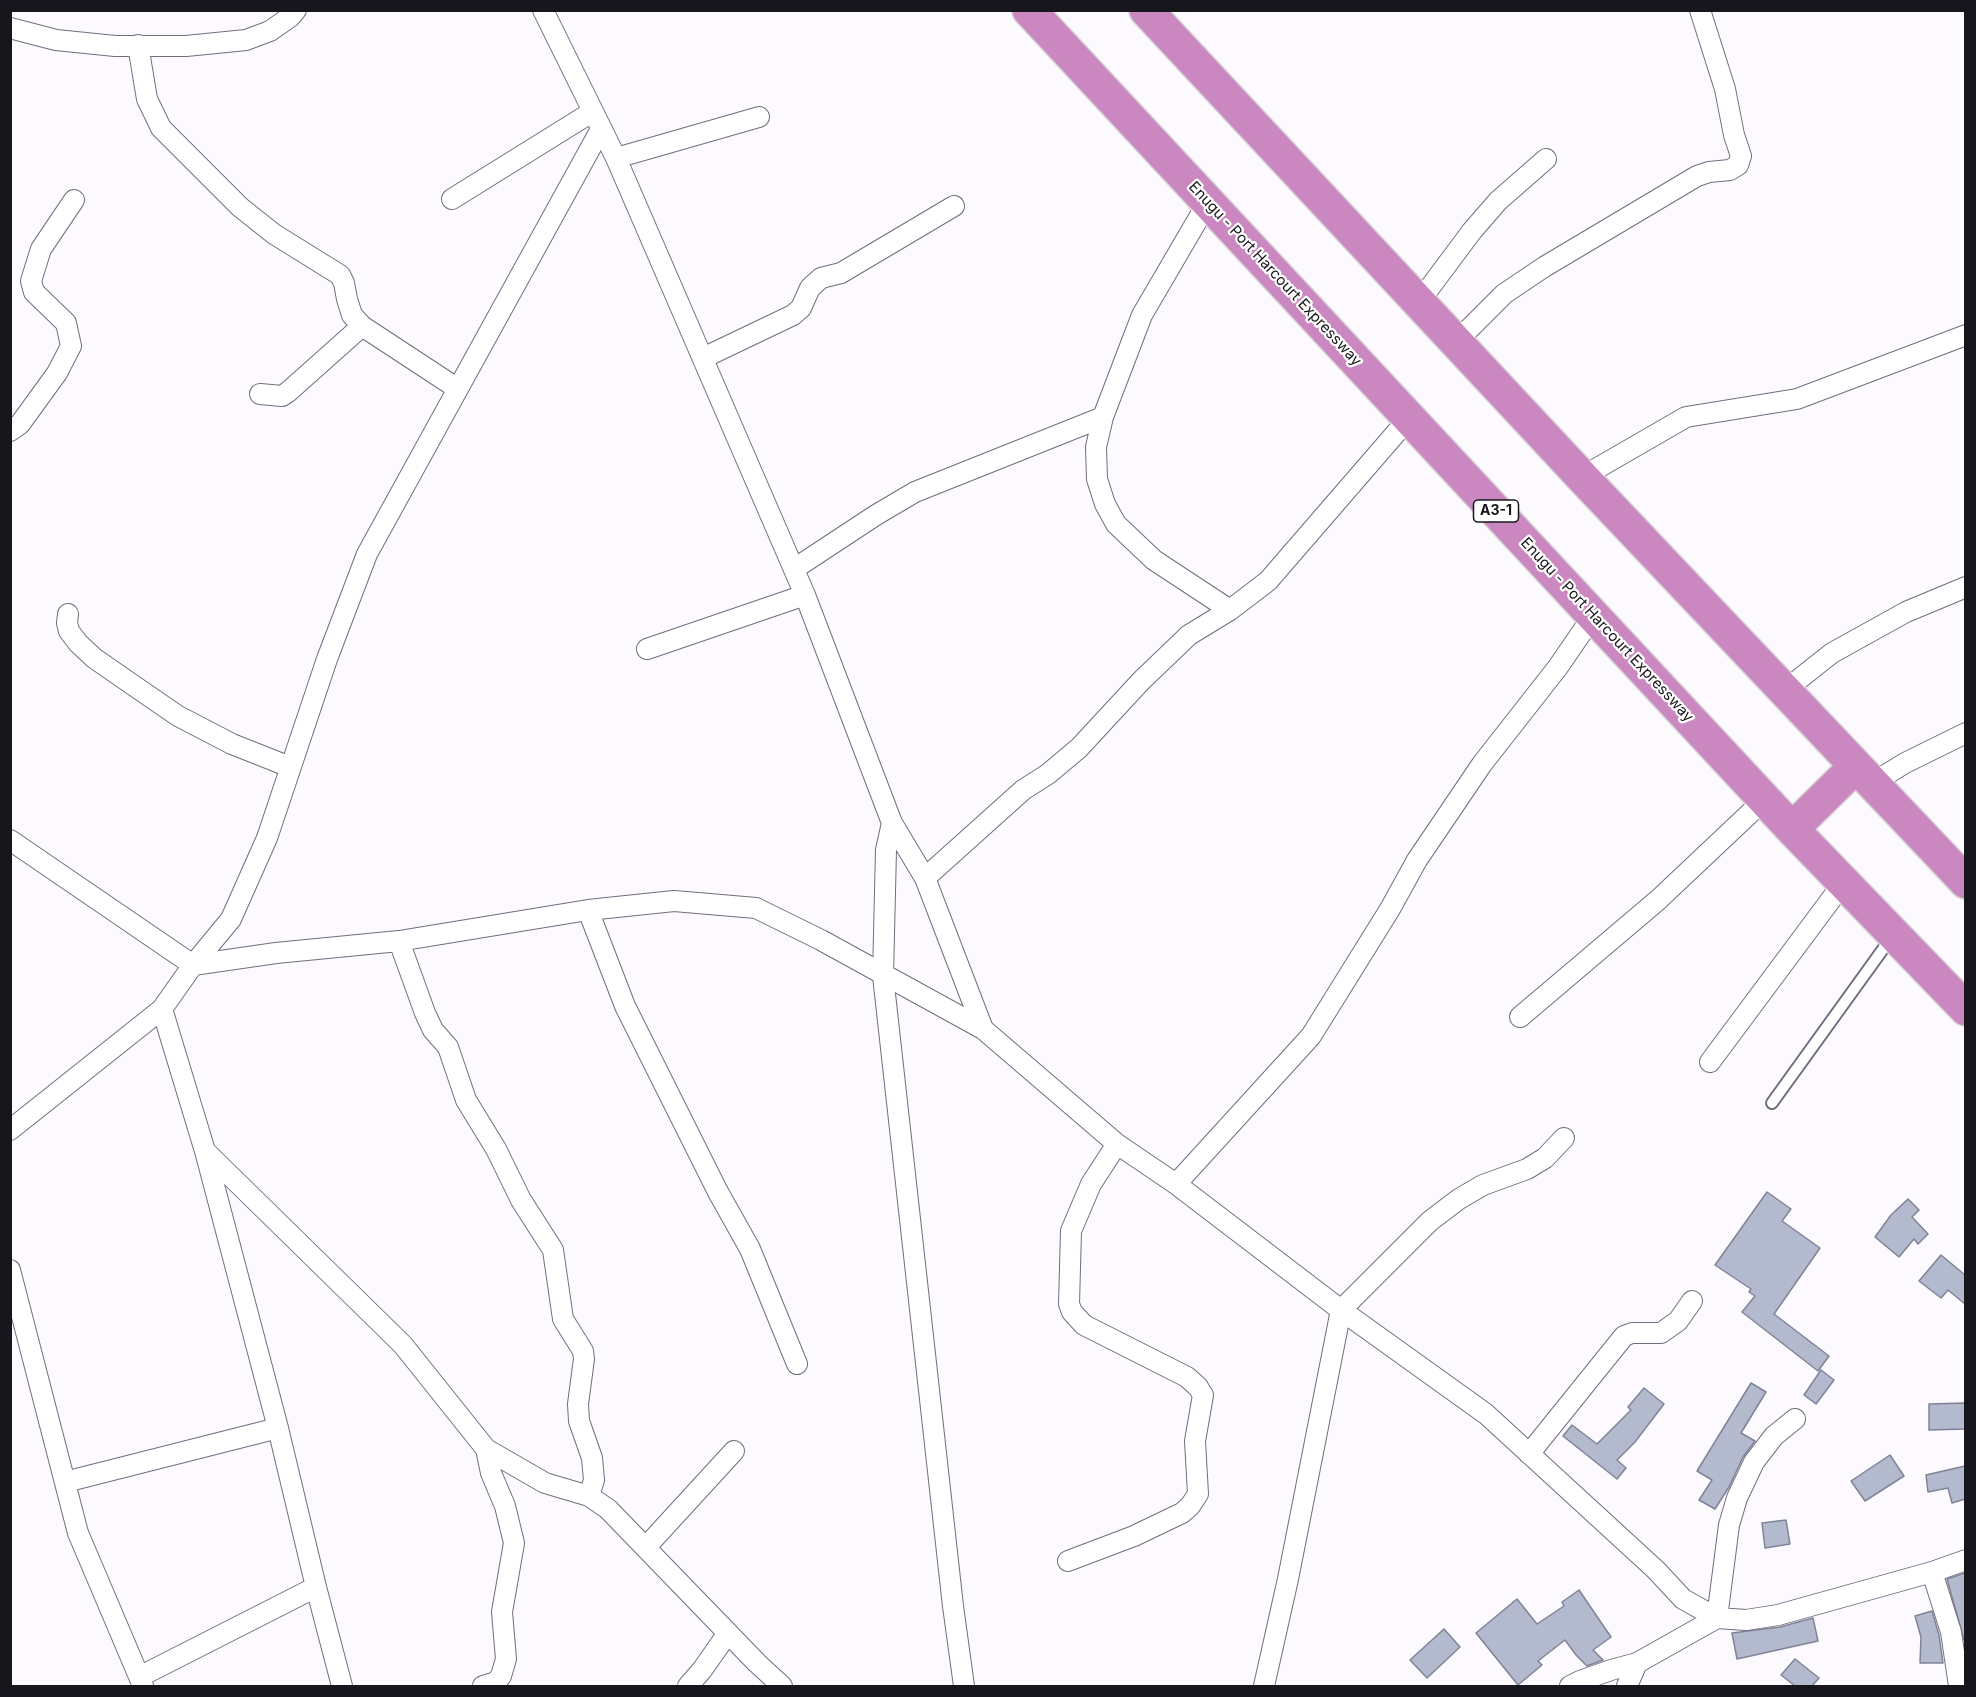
<!DOCTYPE html>
<html>
<head>
<meta charset="utf-8">
<style>
	body { margin:0 }
	#map { position:relative; width:1976px; height:1697px; overflow:hidden; background:#fcfafe; font-family:Inter,sans-serif }
	canvas { display:block }
	.frame { position:absolute; inset:0; border:12px solid #18161d; pointer-events:none }
</style>
</head>
<body>
<div id="map">
<canvas width="1976" height="1697"></canvas>
<div class="frame"></div>
</div>
<script>
const g = document.querySelector('canvas').getContext('2d');
g.lineJoin = 'round';
function paint(path, color) {
  g.fillStyle = color;
  g.fill(path, 'evenodd');
}
function shape(rows) {
  const path = new Path2D();
  for (const r of rows) {
    path.moveTo(r[0], r[1]);
    for (let i = 2; i < r.length; i += 2) path.lineTo(r[i], r[i + 1]);
  }
  return path;
}
function stroke(path, color, width, dash) {
  g.strokeStyle = color;
  g.lineWidth = width;
  g.lineCap = dash ? 'butt' : 'round';
  g.setLineDash(dash || []);
  g.stroke(path);
}
function write(font, color, halo, rows, align = 'center') {
  g.font = font + ' Inter,sans-serif';
  g.lineWidth = 4.5;
  g.setLineDash([]);
  g.textBaseline = 'middle';
  g.strokeStyle = halo;
  g.fillStyle = color;
  for (const [text, x, y, turn = 0] of rows) {
    g.save();
    g.translate(x, y);
    g.rotate((+turn || 0) * Math.PI / 180);
    g.textAlign = isNaN(turn) ? turn : align;
    if (halo) g.strokeText(text, 0, 0);
    g.fillText(text, 0, 0);
    g.restore();
  }
}
const building = shape([
	[1767,1192,1791,1209,1782,1221,1820,1248,1774,1314,1829,1356,1818,1371,1742,1312,1755,1296,1749,1292,1751,1289,1715,1265,1767,1192],
	[1908,1199,1919,1210,1912,1217,1928,1234,1918,1244,1914,1239,1899,1257,1875,1237,1891,1215,1908,1199],
	[1941,1255,1965,1275,1965,1304,1948,1290,1941,1298,1919,1281,1941,1255],
	[1821,1370,1834,1380,1816,1404,1804,1395,1821,1370],
	[1751,1383,1766,1392,1741,1433,1755,1441,1743,1457,1729,1487,1715,1509,1699,1500,1712,1480,1697,1471,1751,1383],
	[1644,1388,1664,1404,1635,1442,1617,1460,1626,1468,1617,1479,1563,1436,1572,1425,1597,1444,1631,1410,1628,1407,1644,1388],
	[1965,1403,1965,1429,1929,1430,1929,1404,1965,1403],
	[1890,1455,1904,1476,1865,1501,1851,1481,1890,1455],
	[1965,1466,1965,1499,1952,1503,1948,1488,1928,1492,1926,1475,1965,1466],
	[1786,1520,1790,1544,1765,1548,1762,1523,1786,1520],
	[1965,1573,1965,1640,1964,1640,1947,1579,1965,1573],
	[1579,1590,1611,1637,1593,1650,1603,1660,1587,1666,1576,1655,1565,1640,1538,1661,1542,1665,1518,1685,1476,1633,1517,1599,1537,1624,1564,1606,1562,1602,1579,1590],
	[1932,1611,1939,1635,1943,1663,1920,1663,1921,1637,1915,1616,1932,1611],
	[1813,1618,1818,1641,1737,1659,1732,1633,1780,1627,1813,1618],
	[1444,1629,1460,1647,1427,1678,1410,1660,1444,1629],
	[1795,1659,1819,1678,1812,1686,1795,1686,1781,1675,1795,1659]
]);
const service = shape([
	[1772,1103,1891,938]
]);
const minor = shape([
	[543,10,616,158,805,595,892,823,925,878,983,1029],
	[10,28,56,40,115,46,186,46,246,40,270,31,290,17,296,10],
	[138,45,147,99,161,128,240,207,274,234,340,275,344,283,347,299,352,315,362,326,458,389],
	[616,158,759,117],
	[452,199,592,112],
	[1208,202,1142,315,1103,417,1096,447,1097,479,1105,504,1116,524,1154,560,1230,610],
	[1419,302,1472,231,1498,201,1546,159],
	[1456,342,1504,294,1544,267,1697,176,1709,172,1730,170,1738,165,1741,156,1734,135,1725,89,1700,10],
	[703,358,793,315,801,308,810,288,821,278,841,273,954,206],
	[260,394,282,396,288,392,362,326],
	[10,431,20,424,57,373,71,346,66,323,34,292,31,281,41,249,74,200],
	[1582,477,1686,417,1797,399,1966,335],
	[794,569,876,515,915,492,1103,417],
	[68,614,67,623,69,631,78,643,94,658,130,683,178,716,232,744,290,767],
	[647,649,805,595],
	[1784,691,1832,653,1906,612,1966,587],
	[1871,784,1905,763,1966,733],
	[892,823,886,850,883,976,953,1606,964,1686],
	[10,840,193,965,276,953,399,941,588,910,674,901,756,908,821,940,983,1029,1117,1144,1176,1184,1341,1310,1486,1414,1656,1570,1683,1599,1717,1618,1746,1620,1778,1615,1932,1572,1966,1560],
	[925,878,1023,790,1048,774,1079,748,1141,681,1189,635,1230,610,1268,581,1409,418],
	[588,910,625,1006,718,1192,750,1249,797,1364],
	[399,941,425,1013,433,1030,448,1047,466,1100,496,1149,521,1200,553,1250,563,1319,583,1351,584,1359,578,1404,579,1421,592,1458,594,1480,589,1496],
	[162,1009,205,1151,278,1428,316,1587,342,1686],
	[1520,1017,1658,900,1765,799],
	[1710,1062,1844,882],
	[10,1130,162,1009,193,965,231,919,267,838,327,659,367,554,601,129],
	[205,1151,403,1345,486,1449,545,1483,589,1496,608,1509,757,1663,782,1686],
	[1176,1184,1311,1036,1390,909,1417,860,1482,764,1558,667,1593,616],
	[10,1270,78,1533,143,1686],
	[1529,1454,1624,1336,1632,1333,1661,1333,1678,1321,1692,1301],
	[65,1482,278,1428],
	[646,1547,734,1451],
	[1068,1561,1134,1536,1182,1513,1190,1506,1198,1494,1195,1441,1203,1395,1198,1387,1187,1377,1084,1325,1072,1312,1069,1304,1071,1231,1091,1184,1117,1144],
	[1932,1572,1951,1632,1959,1686],
	[139,1677,316,1587],
	[483,1686,496,1682,501,1676,506,1659,502,1612,514,1543,505,1506,491,1473,486,1449],
	[688,1686,702,1670,728,1633],
	[1264,1686,1288,1579,1341,1310,1430,1221,1459,1199,1483,1185,1527,1169,1545,1158,1564,1138],
	[1570,1686,1580,1681,1611,1670,1637,1663,1717,1618,1729,1525,1737,1498,1754,1462,1774,1436,1795,1419],
	[1627,1686,1637,1663]
]);
const trunk = shape([
	[1029,10,1792,829,1966,1009],
	[1146,10,1582,477,1966,882],
	[1792,829,1855,767]
]);
const shields = [
	[1496,511,45]
];
const shieldNames = [
	["A3-1",1496,511]
];
const streetNames = [
	["Enugu - Port Harcourt Expressway",1275,274,47],
	["Enugu - Port Harcourt Expressway",1607,630,47]
];
paint(building, '#b3bace');
stroke(building, '#7e8497', 1.5);
stroke(service, '#736c7f', 14);
stroke(minor, '#736c7f', 22);
stroke(trunk, '#d5d5d6', 36);
stroke(service, '#fff', 10);
stroke(minor, '#fff', 20);
stroke(trunk, '#cb88c0', 33);
for (const [x, y, w] of shields) {
  const box = new Path2D();
  box.roundRect(x - w / 2, y - 11, w, 22, 4.5);
  g.fillStyle = '#fff';
  g.fill(box);
  stroke(box, '#18161d', 1.5);
}
write('bold 14px', '#18161d', null, shieldNames);
write('15px', '#18161d', '#fff', streetNames);
</script>
</body>
</html>
